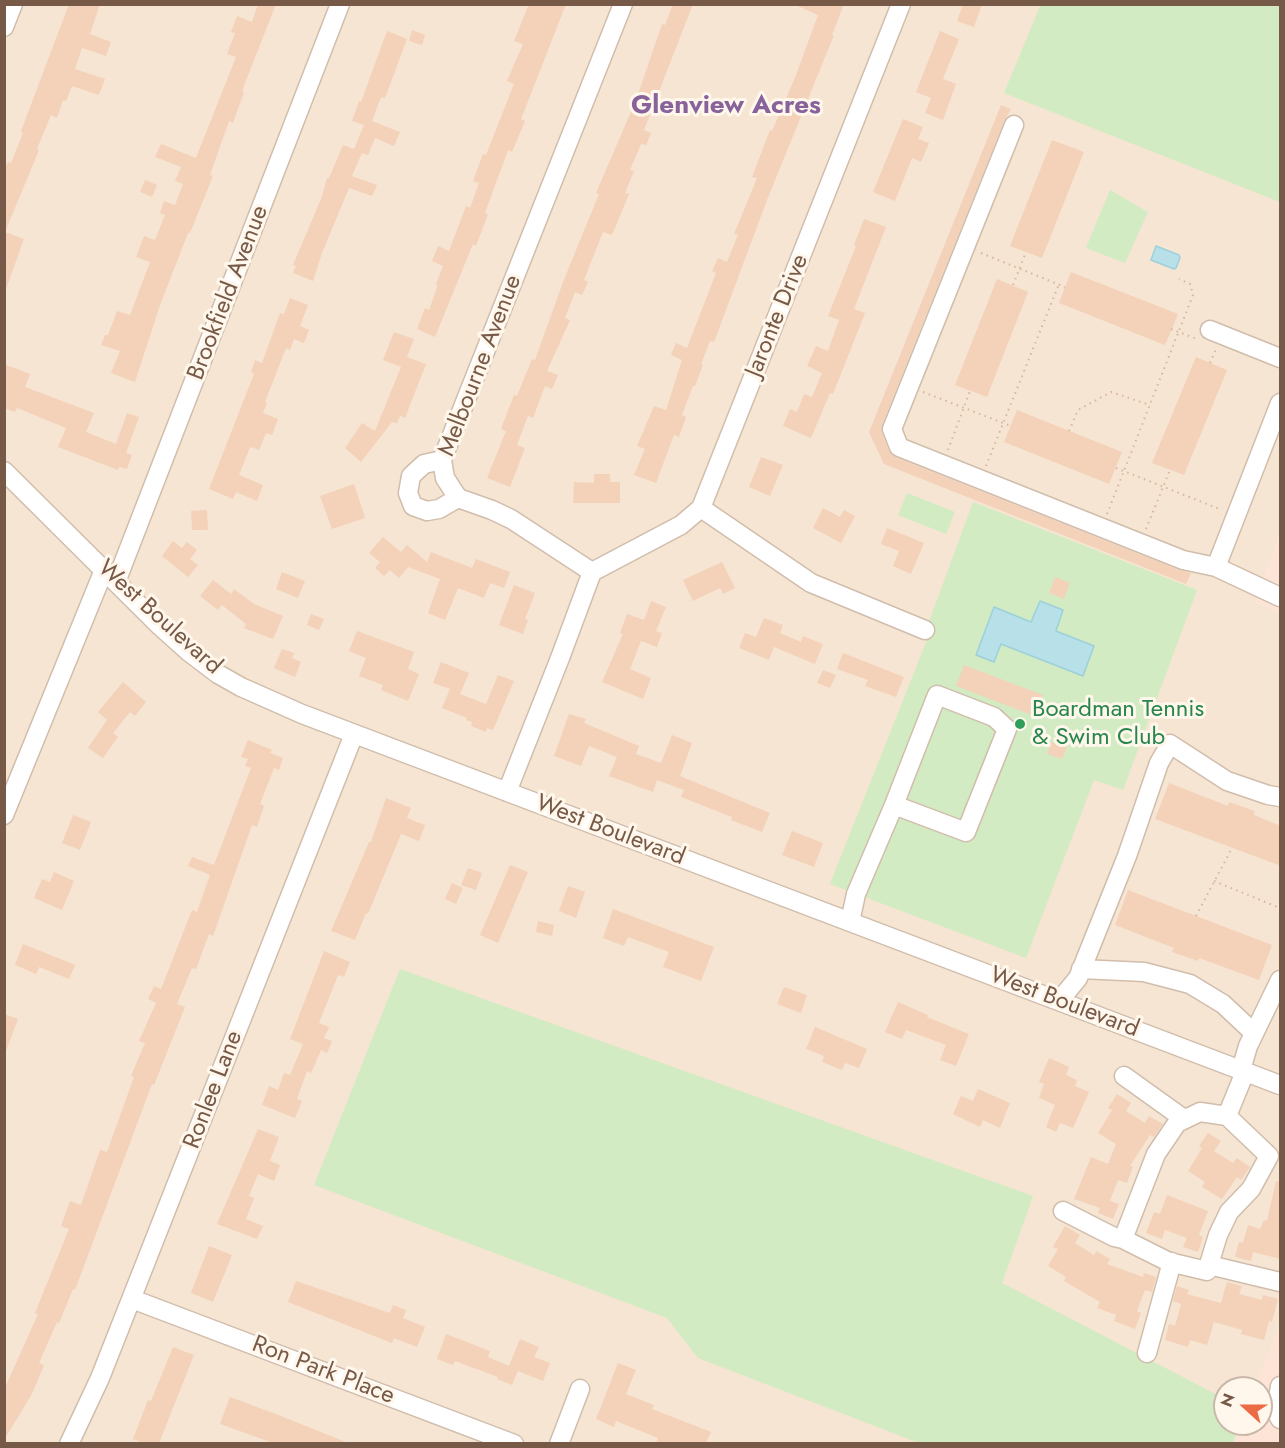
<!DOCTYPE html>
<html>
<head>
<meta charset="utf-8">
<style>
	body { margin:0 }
	#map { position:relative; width:1285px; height:1448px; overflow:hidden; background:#fdf4e4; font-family:Jost,sans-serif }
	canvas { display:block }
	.frame { position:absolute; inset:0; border:6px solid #775948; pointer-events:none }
	.north { position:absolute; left:1213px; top:1376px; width:60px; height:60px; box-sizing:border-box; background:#fff7eb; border:2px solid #c9b8aa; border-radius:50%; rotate:291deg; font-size:16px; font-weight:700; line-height:24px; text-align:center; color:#775948 }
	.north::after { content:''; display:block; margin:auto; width:21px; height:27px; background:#ec6b44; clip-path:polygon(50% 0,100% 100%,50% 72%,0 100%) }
</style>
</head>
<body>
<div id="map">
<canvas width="1285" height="1448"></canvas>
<div class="frame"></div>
<div class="north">N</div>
</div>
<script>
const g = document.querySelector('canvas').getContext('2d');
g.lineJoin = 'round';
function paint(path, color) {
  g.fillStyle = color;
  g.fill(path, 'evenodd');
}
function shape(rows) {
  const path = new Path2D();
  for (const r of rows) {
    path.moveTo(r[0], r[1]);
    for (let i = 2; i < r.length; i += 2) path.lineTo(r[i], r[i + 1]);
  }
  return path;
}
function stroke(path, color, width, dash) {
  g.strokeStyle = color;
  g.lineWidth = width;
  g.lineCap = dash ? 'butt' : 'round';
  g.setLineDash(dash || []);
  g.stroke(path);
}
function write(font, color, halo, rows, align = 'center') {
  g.font = font + ' Jost,sans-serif';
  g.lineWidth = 6;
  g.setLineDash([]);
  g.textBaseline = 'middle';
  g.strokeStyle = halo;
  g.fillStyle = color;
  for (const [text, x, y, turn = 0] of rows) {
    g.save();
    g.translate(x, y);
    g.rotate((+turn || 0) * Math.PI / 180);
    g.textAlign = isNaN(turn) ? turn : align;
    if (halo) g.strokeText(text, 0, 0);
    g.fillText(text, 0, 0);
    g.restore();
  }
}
const residential = shape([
	[5,5,1280,5,1280,536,1255,602,1280,612,1280,1326,1255,1388,1225,1388,1225,1424,1241,1424,1233,1443,5,1444]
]);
const commercial = shape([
	[1280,536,1280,612,1255,602],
	[1280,1326,1280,1443,1233,1444,1241,1424,1261,1424,1261,1388,1255,1388]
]);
const green = shape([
	[1041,4,1280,5,1280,202,1004,93],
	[1110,190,1148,212,1125,263,1086,248],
	[907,493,955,512,946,534,898,515],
	[973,502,1197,590,1123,790,1094,780,1026,958,830,884,927,640,926,630],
	[400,969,1033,1196,1002,1283,1225,1399,1225,1424,1241,1424,1233,1443,919,1443,698,1358,667,1318,314,1185]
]);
const water = shape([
	[1156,246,1179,255,1180,258,1176,268,1174,269,1151,260,1156,246],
	[1040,601,1063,610,1056,631,1094,646,1083,676,1001,644,994,662,976,655,994,607,1031,622,1040,601]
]);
const building = shape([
	[69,4,100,4,90,34,111,42,106,56,82,48,75,69,105,79,99,95,72,86,66,101,63,100,57,118,51,115,37,149,39,150,5,232,24,239,6,289,4,289,4,170,8,162,11,163,23,133,21,131],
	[258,4,276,4,242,91,244,92,233,123,229,121,210,175,213,176,190,233,188,233,159,308,135,382,111,373,120,351,101,345,105,335,108,335,117,311,130,315,150,262,136,257,144,236,155,240,165,215,160,213,164,201,175,205,183,184,175,181,181,167,155,157,161,144,196,158,236,57,227,54,235,33,231,32,237,16,252,22],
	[529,4,566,4,521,119,525,121,512,152,508,150,485,213,488,214,476,246,473,244,435,337,417,329,425,308,429,310,438,285,436,284,443,266,432,261,438,246,449,251,466,206,470,208,479,183,473,181,483,154,486,155,514,84,507,81,523,44,514,41],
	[673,4,693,4,644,130,651,133,646,145,641,144,630,170,634,171,625,193,629,194,612,235,603,232,584,280,588,282,582,295,575,292,565,318,570,320,547,371,558,375,552,389,545,386,533,418,528,416,517,445,525,448,510,487,487,478,506,431,501,429,514,395,517,396,532,359,535,360,563,282,599,194,596,193,636,100,662,24,665,25],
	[793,4,844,4,832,35,834,35,767,200,714,342,710,341,701,364,703,365,695,386,693,386,682,415,686,417,679,437,674,435,656,483,634,475,645,449,637,446,654,406,666,410,682,360,671,355,676,343,687,348,716,273,712,271,718,258,727,262,738,235,734,234,757,178,752,177,770,130,772,131,796,75,818,15],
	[963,4,982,4,974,27,957,21],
	[412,30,425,35,422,45,409,41],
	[387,31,407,39,385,98,381,97,372,121,400,132,394,146,375,138,368,155,362,153,352,176,377,185,372,196,349,188,322,253,313,281,293,273,296,266,293,265,321,199,327,178,329,178,343,145,354,149,364,125,352,121,359,101,361,102],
	[940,31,959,39,943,79,956,84,943,120,925,113,931,98,916,92],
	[1001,105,1011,109,1004,121,882,425,882,433,889,451,895,457,1179,570,1191,573,1186,584,884,464,869,432],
	[903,119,923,127,918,139,929,143,921,162,912,158,895,201,873,192],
	[1052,140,1084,152,1042,258,1010,246],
	[145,180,157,185,152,197,140,192],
	[864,219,886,227,854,309,865,313,833,394,830,393,811,438,783,426,790,409,797,412,804,394,812,397,822,373,807,366,816,346,828,351,839,320,828,316,856,246,854,245],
	[1071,272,1178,314,1165,345,1059,303],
	[997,279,1028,292,987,397,955,385],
	[290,298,308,305,300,326,309,330,304,343,294,339,290,350,286,348,265,402,267,403,263,413,278,419,272,435,266,433,259,450,250,447,239,475,263,485,257,501,236,492,233,499,209,489,254,374,251,372,255,360,262,363,280,313,284,314],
	[394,332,414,339,407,357,426,364,405,418,400,416,397,423,392,422,361,462,345,448,362,423,375,431,401,367,383,360],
	[1196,357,1227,370,1184,475,1152,463],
	[4,364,30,374,25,387,94,413,86,432,116,444,127,413,139,417,126,453,132,455,127,469,119,467,118,470,58,447,66,428,17,408,15,412,4,408],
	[1017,410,1122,452,1109,484,1004,442],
	[761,457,783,465,770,496,749,487],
	[594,474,610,474,610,482,620,482,620,503,573,503,574,482,594,483],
	[354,484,365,518,332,529,320,496],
	[823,508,840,517,844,510,855,516,841,543,813,528],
	[207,510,208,530,192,530,191,511],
	[887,528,924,543,911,574,893,566,899,551,881,544],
	[383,537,401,552,407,545,427,562,431,552,472,568,476,559,510,572,504,588,490,583,484,598,458,588,445,620,428,613,440,579,408,567,399,578,390,570,384,576,375,568,380,562,369,553],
	[173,541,182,548,187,542,197,550,190,559,198,565,188,577,162,556],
	[722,562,735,588,723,594,720,588,693,601,683,580],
	[282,572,305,581,298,598,276,589],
	[1055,577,1070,583,1064,599,1049,593],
	[213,580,231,594,234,589,254,604,283,616,273,639,244,628,246,624,222,605,218,610,200,596],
	[514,585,535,593,525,619,528,620,523,634,499,625],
	[651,601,666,607,656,631,662,633,657,647,641,641,630,669,651,678,643,699,602,682,623,634,620,633,627,614,644,620],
	[311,614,324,619,319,630,307,625],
	[764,618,783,625,780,633,801,642,803,636,823,644,815,664,774,647,769,660,739,648,745,633,756,637],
	[357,631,414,652,408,669,419,674,408,701,381,690,383,685,359,676,366,658,349,651],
	[282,649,294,653,292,658,301,662,295,677,274,668],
	[843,653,904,677,896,697,865,686,868,680,837,669],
	[441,662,469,673,460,694,486,704,498,675,514,681,493,730,487,728,486,732,471,726,472,722,466,720,467,718,442,708,450,689,433,683],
	[964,665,1043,695,1041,700,1046,702,1040,718,956,686],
	[823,670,836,675,830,688,817,683],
	[123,682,146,702,135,716,130,712,113,733,118,737,103,758,88,748,107,720,98,712],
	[569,714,586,719,584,723,639,746,636,754,661,763,672,735,692,743,680,776,770,813,762,832,731,820,732,817,681,797,684,790,657,780,653,792,609,776,617,757,589,746,581,766,554,756],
	[248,740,272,750,270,753,283,758,279,770,274,768,260,804,264,806,257,827,252,825,213,936,209,934,196,969,192,968,177,1004,185,1007,154,1085,152,1084,75,1290,73,1289,59,1323,57,1322,39,1363,44,1365,32,1394,4,1440,4,1390,38,1314,35,1313,69,1229,61,1226,70,1201,81,1205,100,1150,107,1152,134,1077,131,1076,145,1043,139,1041,156,1003,148,999,154,986,161,989,192,910,197,912,210,875,188,866,192,857,214,865,251,768,245,766,248,759,241,757],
	[1051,742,1067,747,1062,759,1047,754],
	[1169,783,1228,806,1229,802,1255,811,1254,815,1281,826,1281,866,1155,819],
	[386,798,411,808,407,818,425,825,419,841,401,834,368,914,366,913,355,940,331,931,369,842,371,842],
	[73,815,91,822,80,850,62,843],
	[792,831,823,843,814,867,782,855],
	[510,865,528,872,498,943,480,935],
	[468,868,482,873,476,890,461,885],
	[54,872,74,881,62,910,34,898,42,879,50,882],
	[452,883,463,888,456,904,445,899],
	[568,886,585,892,576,918,559,911],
	[1128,890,1272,945,1259,980,1199,958,1198,961,1172,952,1174,948,1115,925],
	[613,909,714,947,701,981,663,967,669,952,628,937,624,946,603,938],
	[538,921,554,925,552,936,536,932],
	[23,944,75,965,69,979,39,967,36,974,15,965],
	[324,951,350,962,344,977,338,975,319,1023,329,1027,324,1038,332,1041,327,1053,321,1050,311,1073,307,1071,297,1099,302,1101,295,1118,262,1105,269,1086,278,1090,284,1073,290,1075,303,1044,290,1039],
	[784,987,807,995,801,1013,777,1004],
	[898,1002,928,1015,927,1017,969,1034,956,1066,940,1060,946,1045,906,1030,902,1039,885,1032],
	[4,1014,18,1019,6,1051,4,1051],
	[815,1027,867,1049,859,1068,845,1063,842,1070,822,1062,824,1056,806,1049],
	[1049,1058,1069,1067,1066,1075,1077,1080,1075,1086,1089,1092,1073,1128,1060,1123,1056,1132,1046,1127,1055,1105,1039,1098,1044,1084,1039,1082],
	[978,1089,1010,1103,1000,1128,983,1120,980,1127,953,1114,961,1096,973,1101],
	[1117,1094,1131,1103,1126,1111,1145,1123,1149,1116,1163,1124,1154,1137,1150,1135,1130,1166,1133,1167,1127,1183,1118,1180,1110,1201,1119,1204,1113,1219,1098,1213,1100,1208,1074,1199,1091,1157,1108,1164,1116,1144,1098,1133,1112,1110,1108,1108],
	[258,1129,279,1137,270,1161,280,1165,274,1181,258,1174,249,1196,254,1198,246,1219,263,1226,257,1239,217,1224],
	[1208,1133,1221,1141,1214,1151,1233,1163,1237,1158,1250,1167,1241,1180,1237,1177,1222,1199,1202,1187,1205,1182,1188,1171,1202,1148,1199,1146],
	[1276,1181,1281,1182,1281,1259,1253,1252,1251,1261,1235,1257,1239,1242,1243,1243,1248,1225,1260,1229,1264,1220,1267,1221],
	[1167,1195,1208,1211,1199,1235,1203,1237,1198,1252,1183,1247,1187,1238,1165,1230,1162,1239,1146,1233,1154,1212,1160,1214],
	[1065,1226,1080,1235,1075,1243,1094,1255,1096,1251,1110,1259,1107,1264,1143,1277,1144,1273,1156,1277,1152,1292,1145,1290,1137,1311,1141,1313,1135,1329,1114,1321,1116,1315,1097,1308,1100,1302,1064,1281,1066,1277,1048,1266,1058,1249,1053,1247],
	[209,1246,232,1255,213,1302,191,1293],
	[296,1281,390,1313,393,1305,406,1310,403,1318,425,1327,417,1347,394,1338,392,1343,288,1302],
	[1227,1282,1242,1286,1239,1294,1262,1300,1263,1295,1278,1299,1272,1322,1269,1321,1264,1340,1241,1334,1242,1330,1214,1322,1207,1345,1190,1340,1188,1347,1165,1340,1169,1324,1175,1326,1181,1304,1173,1301,1177,1286,1189,1290,1187,1294,1221,1303],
	[446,1334,490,1351,488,1357,509,1366,520,1339,539,1347,534,1357,550,1363,543,1381,518,1371,512,1385,497,1379,498,1377,455,1361,453,1365,437,1359],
	[173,1347,194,1355,159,1443,144,1443,133,1439,148,1400,151,1401],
	[618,1363,636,1370,626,1394,654,1405,652,1409,711,1432,706,1443,656,1443,658,1438,616,1421,614,1427,596,1419],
	[230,1397,281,1416,348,1443,273,1443,220,1424]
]);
const path = shape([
	[981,253,1065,287],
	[1013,285,1026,252],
	[1171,329,1197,339],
	[1210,363,1216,349],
	[923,392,1011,426],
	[1069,431,1078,410,1111,392,1150,405],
	[948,450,970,391],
	[986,466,1059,284],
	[1116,468,1222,510],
	[1107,514,1193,295,1190,284,1179,279],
	[1146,529,1170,470],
	[1214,881,1280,908],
	[1196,916,1232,848]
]);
const minor = shape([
	[4,27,13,4],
	[1014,125,892,429,899,447,1183,560,1216,567,1280,597],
	[1210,330,1280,358],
	[442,460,424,464,411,476,408,493,413,506,427,511,439,509,458,498],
	[4,471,160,626,189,652,218,674,241,687,302,714,1280,1085],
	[701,508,811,583,925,630],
	[1216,567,1280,403],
	[592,572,511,519,492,510,458,498,445,478,442,460,623,4],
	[592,572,681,525,701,508,901,4],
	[116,582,340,4],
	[507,792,560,658,592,572],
	[4,815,104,570],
	[850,922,856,894,894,805,937,695,994,717,1007,729,966,832,894,805],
	[1081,969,1144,972,1190,984,1223,1004,1254,1033],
	[1059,1001,1078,978,1127,856,1159,763,1170,744,1227,781,1268,795,1280,797],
	[1241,1070,1248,1046,1280,980],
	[1124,1076,1184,1119],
	[1227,1116,1200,1112,1177,1123,1156,1154,1123,1239,1169,1262,1207,1271,1218,1235,1229,1212,1251,1189,1269,1156,1227,1116,1245,1072],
	[1063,1211,1114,1237,1123,1239],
	[1209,1265,1280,1282],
	[132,1299,514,1444],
	[1147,1353,1172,1262],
	[1280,1386,1276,1411,1280,1419],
	[69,1444,100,1378,354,734],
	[559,1444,580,1389]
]);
const markers = [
	[1020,724,6,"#2e9e5b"]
];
const streetNames = [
	["Brookfield Avenue",229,293,-69],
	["Jaronte Drive",778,316,-68],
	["Melbourne Avenue",481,366,-69],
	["West Boulevard",159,618,42],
	["West Boulevard",610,831,21],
	["West Boulevard",1064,1003,21],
	["Ronlee Lane",214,1090,-69],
	["Ron Park Place",323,1371,21]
];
const leisureNames = [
	["Boardman Tennis",1032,710],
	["& Swim Club",1032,738]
];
const neighbourhoodNames = [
	["Glenview Acres",726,107]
];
paint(residential, '#f5e5d2');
paint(commercial, '#fee3d7');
paint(green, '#d2ebc2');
paint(water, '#b7e0e8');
stroke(water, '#9dd0da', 1.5);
paint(building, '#f4d2ba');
stroke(minor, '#d1bdac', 21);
stroke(path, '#d9b59d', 2, [1.5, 4.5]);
stroke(minor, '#fff', 18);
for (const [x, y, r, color] of markers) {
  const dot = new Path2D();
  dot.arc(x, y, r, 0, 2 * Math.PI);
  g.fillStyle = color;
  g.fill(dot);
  stroke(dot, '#fff7eb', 2);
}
write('24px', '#775948', '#fff7eb', streetNames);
write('24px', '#27864d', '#fff7eb', leisureNames, 'left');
write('bold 26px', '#88639b', '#fff7eb', neighbourhoodNames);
</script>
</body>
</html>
